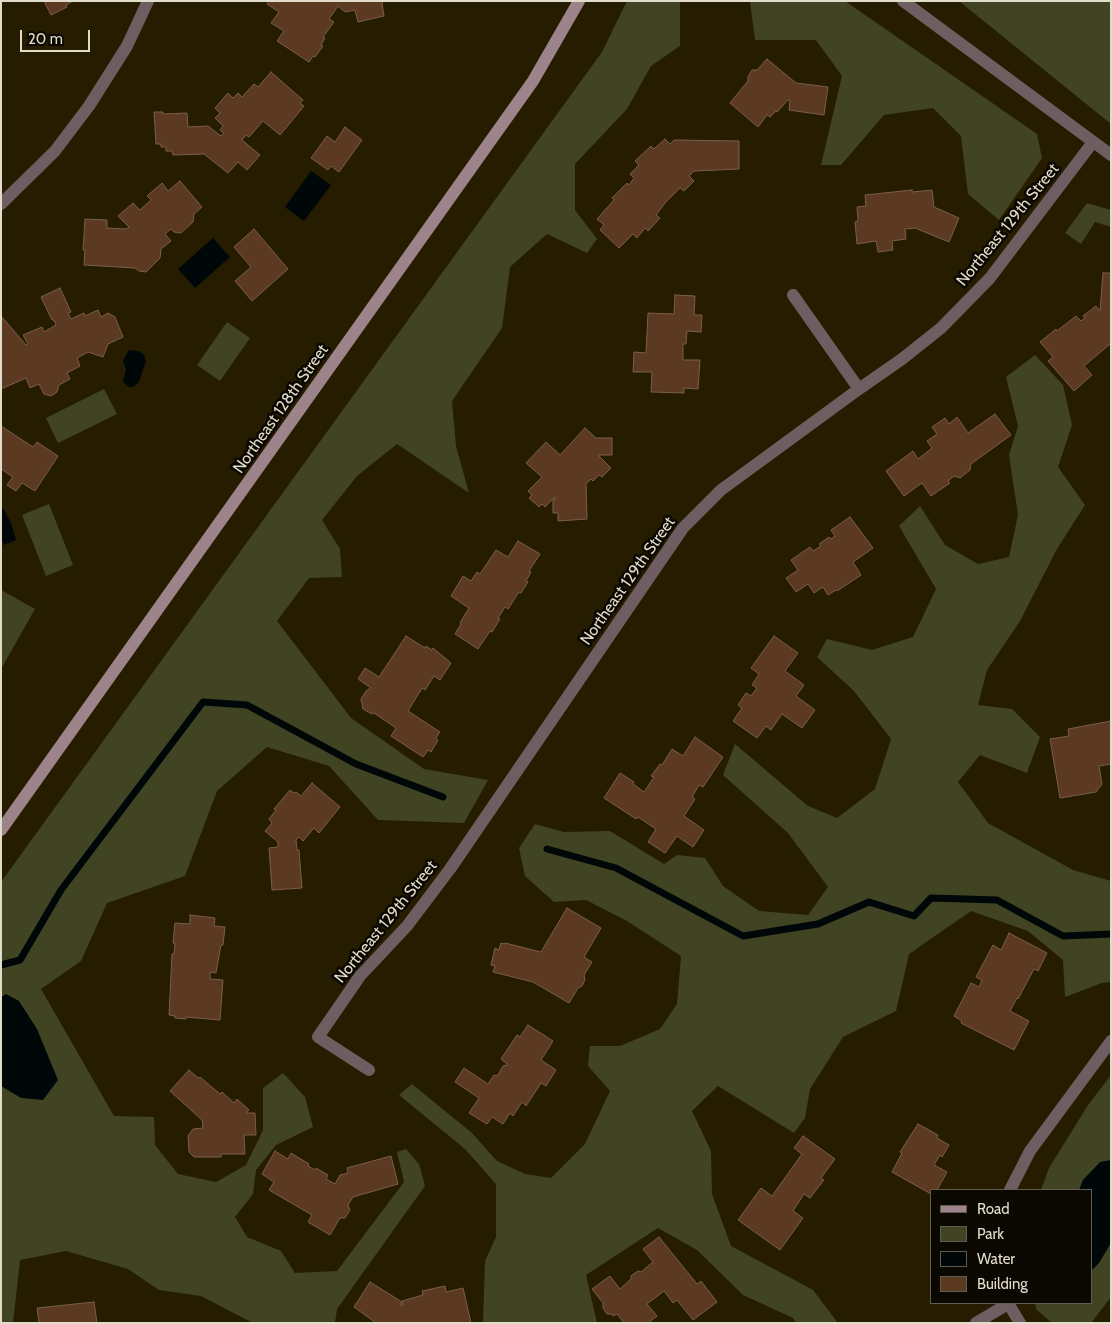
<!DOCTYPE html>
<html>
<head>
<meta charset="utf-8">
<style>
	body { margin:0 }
	#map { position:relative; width:1112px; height:1324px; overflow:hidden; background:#261c00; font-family:Cabin,sans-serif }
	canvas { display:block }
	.frame { position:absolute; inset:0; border:2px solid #e2dcca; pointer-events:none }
	.legend { position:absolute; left:930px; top:1189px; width:162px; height:115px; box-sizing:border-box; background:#0b0701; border:1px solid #615c51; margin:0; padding:6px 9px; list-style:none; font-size:15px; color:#e2dcca }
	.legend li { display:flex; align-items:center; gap:10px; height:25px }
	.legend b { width:25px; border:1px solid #615c51 }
	.scale { position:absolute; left:20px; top:30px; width:70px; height:22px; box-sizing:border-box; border:2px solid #e2dcca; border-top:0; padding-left:6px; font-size:15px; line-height:18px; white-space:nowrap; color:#e2dcca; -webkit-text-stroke:4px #0b0701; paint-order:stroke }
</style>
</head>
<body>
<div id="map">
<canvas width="1112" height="1324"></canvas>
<div class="frame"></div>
<ul class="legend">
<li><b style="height:6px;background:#9d838a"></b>Road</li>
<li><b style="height:14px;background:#414422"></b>Park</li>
<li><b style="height:14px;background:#000709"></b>Water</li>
<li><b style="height:14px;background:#5c3a21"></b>Building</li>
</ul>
<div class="scale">20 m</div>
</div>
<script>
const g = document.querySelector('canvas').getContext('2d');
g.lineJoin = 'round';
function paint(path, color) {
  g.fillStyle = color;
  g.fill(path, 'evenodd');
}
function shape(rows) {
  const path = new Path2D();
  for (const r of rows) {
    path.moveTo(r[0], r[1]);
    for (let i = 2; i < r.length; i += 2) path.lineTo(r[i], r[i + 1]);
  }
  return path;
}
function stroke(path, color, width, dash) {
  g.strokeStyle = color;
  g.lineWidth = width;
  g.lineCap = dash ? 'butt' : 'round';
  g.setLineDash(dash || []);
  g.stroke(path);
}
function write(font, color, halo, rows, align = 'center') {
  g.font = font + ' Cabin,sans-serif';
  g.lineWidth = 5;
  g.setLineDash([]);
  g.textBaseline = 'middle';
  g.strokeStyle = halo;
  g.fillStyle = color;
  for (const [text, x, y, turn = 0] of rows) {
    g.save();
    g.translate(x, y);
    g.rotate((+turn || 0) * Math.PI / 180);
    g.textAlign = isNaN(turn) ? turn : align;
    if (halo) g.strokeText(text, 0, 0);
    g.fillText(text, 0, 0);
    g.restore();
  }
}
const green = shape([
	[627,1,680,1,680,46,651,66,627,109,575,164,575,210,597,239,587,253,547,234,510,267,502,328,452,401,456,446,469,493,397,444,357,476,322,520,340,549,342,577,309,578,277,621,351,718,424,769,488,780,464,823,378,820,329,766,267,747,217,791,185,876,107,903,81,961,41,989,114,1116,154,1117,155,1145,178,1174,216,1182,246,1165,263,1130,263,1088,283,1073,305,1097,313,1127,276,1145,256,1170,253,1194,235,1217,247,1237,281,1251,295,1273,337,1271,404,1182,397,1152,406,1149,419,1164,425,1186,337,1309,335,1323,253,1323,201,1296,159,1290,128,1269,66,1251,20,1260,13,1323,1,1323,1,882,602,52],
	[750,1,845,1,1037,134,1042,158,999,220,968,194,961,136,933,108,884,115,841,165,821,165,842,76,816,40,755,40],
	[959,1,1111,1,1111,125,1111,124],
	[1087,203,1111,210,1111,227,1095,222,1081,244,1065,233],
	[227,322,250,338,220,381,197,365],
	[1035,355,1063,385,1072,425,1058,467,1085,505,1057,549,1020,621,987,670,978,705,1012,709,1040,737,1027,773,980,755,958,782,988,823,1073,870,1111,881,1111,982,1102,983,1065,997,1063,960,1028,931,971,911,909,954,896,1011,843,1037,810,1089,805,1118,794,1133,718,1086,692,1111,711,1151,712,1194,731,1246,813,1290,838,1323,796,1323,793,1318,743,1295,697,1250,658,1228,586,1275,597,1323,483,1323,485,1261,496,1237,496,1184,465,1149,399,1095,412,1084,472,1133,497,1161,525,1174,551,1178,585,1144,610,1091,588,1066,590,1046,620,1046,660,1029,677,1004,681,956,627,921,586,900,554,902,525,876,519,848,535,824,564,832,610,831,664,864,677,855,705,858,723,886,759,911,808,915,828,887,788,833,723,775,735,744,808,806,837,818,875,789,891,739,854,691,817,657,827,639,872,650,913,637,936,589,899,526,920,506,945,545,978,564,1009,557,1018,515,1009,455,1018,426,1006,377],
	[104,389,117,414,58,443,46,418],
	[49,504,73,565,46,576,22,515],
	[1,590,35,609,1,669],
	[1111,1075,1111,1297,1091,1323,1052,1323,1036,1309,1035,1303,1091,1303,1091,1190,1041,1190,1049,1168,1088,1105]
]);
const water = shape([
	[311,171,331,185,304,221,285,207],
	[213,238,230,257,195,288,178,269],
	[129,350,139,351,144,355,146,361,139,382,133,387,130,387,127,386,123,381,126,370,123,361],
	[3,508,11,523,16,540,4,545,1,539,1,509],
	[6,994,19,1001,37,1029,58,1080,43,1100,21,1098,1,1086,1,997],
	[1111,1160,1111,1243,1099,1263,1091,1271,1091,1190,1079,1190,1083,1180,1100,1162]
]);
const stream = shape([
	[547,849,616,868,743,936,818,924,869,902,914,916,931,898,997,900,1063,936,1111,934],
	[1,965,20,960,61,890,203,702,247,705,356,764,443,797]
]);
const building = shape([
	[44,1,73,1,66,5,67,7,51,15,44,1],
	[269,1,384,1,382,3,384,16,358,22,355,10,345,12,338,6,329,19,334,22,323,37,325,38,321,45,323,46,315,57,313,56,309,62,277,41,284,31,271,23,279,12,267,4,269,1],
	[767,59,796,83,828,87,824,115,789,110,790,100,788,100,777,112,776,111,770,117,767,115,758,127,730,103,748,81,748,77,752,70,757,70,767,59],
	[271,72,303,100,300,103,304,106,280,135,263,121,249,137,246,135,242,140,260,155,247,170,238,162,228,173,204,154,173,155,172,151,166,151,166,147,161,147,161,144,156,144,154,112,163,112,163,114,187,113,188,127,208,126,221,136,224,133,220,130,223,126,215,118,220,113,215,108,228,93,233,98,238,93,242,97,254,84,258,87,271,72],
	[345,127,362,140,339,172,331,166,328,170,311,158,327,136,335,142,345,127],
	[665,139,670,144,674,140,739,141,739,169,694,171,689,176,694,181,684,191,680,188,665,203,656,215,660,218,648,231,645,228,637,238,633,234,619,248,600,230,604,225,597,219,614,200,612,198,627,183,629,185,634,178,630,174,639,165,635,161,651,146,654,149,665,139],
	[180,181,202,207,194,214,193,222,181,233,174,232,171,229,165,234,171,241,161,249,160,258,146,272,139,271,135,268,84,265,85,250,83,250,85,219,107,220,107,228,126,229,129,227,118,216,133,203,140,210,151,200,147,196,162,183,168,191,180,181],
	[912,190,912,192,932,190,934,207,959,218,949,242,915,228,905,229,906,239,892,241,893,250,878,252,876,241,857,244,855,222,858,221,857,207,866,206,865,195,912,190],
	[254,229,288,269,252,301,235,281,251,267,234,247,254,229],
	[1103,273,1111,273,1111,345,1110,344,1084,366,1092,375,1074,391,1048,361,1053,357,1040,342,1056,329,1057,331,1076,316,1081,321,1085,318,1083,316,1096,306,1100,311,1103,273],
	[60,288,71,312,68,313,71,319,84,313,85,316,98,310,101,317,108,313,115,317,123,337,108,344,103,357,88,352,77,358,80,366,67,373,70,379,59,385,57,392,51,396,44,394,39,384,30,388,26,378,1,389,1,316,26,345,28,344,23,335,42,327,44,332,56,325,54,320,52,320,41,297,60,288],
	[675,295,695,296,694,315,702,315,701,332,687,331,686,344,683,344,683,360,700,360,698,389,684,388,684,393,651,392,652,372,633,372,634,352,646,353,648,313,674,314,675,295],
	[995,414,1011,435,971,464,970,470,960,478,954,476,948,481,950,483,931,496,922,483,904,496,886,471,913,451,918,459,932,448,927,441,937,434,932,427,945,418,949,424,957,417,968,433,995,414],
	[1,426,33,447,37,442,58,456,35,491,22,483,16,491,7,485,13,477,1,469,1,426],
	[585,428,596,438,612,438,612,455,598,455,611,468,602,477,599,475,593,481,591,479,586,484,587,519,558,521,558,513,553,513,553,500,555,500,555,497,545,507,542,504,539,507,529,498,532,495,528,491,542,477,526,463,546,442,560,455,585,428],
	[850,517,873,548,853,562,861,575,837,591,836,590,828,595,823,587,814,593,808,584,796,592,786,578,798,570,791,560,810,547,813,551,821,546,819,544,829,537,831,539,835,536,831,530,850,517],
	[518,541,540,554,529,571,531,572,526,581,528,582,521,593,519,592,508,609,505,607,498,618,500,619,492,632,490,631,478,649,455,634,461,624,460,623,469,608,451,596,463,576,471,581,477,572,480,574,496,550,508,557,518,541],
	[406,636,425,648,426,646,432,650,433,648,451,663,440,680,434,676,425,690,422,688,408,711,440,732,436,738,438,740,431,752,428,750,423,757,391,736,396,728,374,713,372,714,363,709,361,699,366,691,371,688,358,679,365,668,379,677,406,636],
	[774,636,798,653,785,671,804,685,796,696,815,710,802,728,782,714,771,730,766,726,757,738,733,721,742,708,738,705,746,693,751,696,757,688,752,685,759,674,751,668,774,636],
	[1111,721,1111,764,1099,766,1102,784,1096,792,1060,798,1050,739,1069,736,1068,729,1111,721],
	[695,737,723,757,703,787,699,785,692,797,695,799,684,816,704,830,693,847,677,836,665,853,648,842,656,829,638,817,636,819,604,798,620,773,634,782,633,784,644,792,654,777,651,776,660,764,662,765,672,749,683,756,695,737],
	[312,783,340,807,319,833,314,828,303,841,299,837,296,840,297,850,299,850,302,888,272,890,269,848,278,847,278,842,265,831,272,823,269,819,276,810,274,809,290,790,294,793,296,792,301,796,312,783],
	[567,908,601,928,584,957,592,962,584,975,585,980,582,986,578,988,569,1003,533,982,493,972,495,966,491,965,495,948,499,950,501,943,505,944,505,943,541,952,567,908],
	[190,915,215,918,214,926,225,927,223,945,221,945,216,973,210,972,210,979,223,980,220,1020,186,1017,186,1019,175,1018,175,1016,169,1015,172,954,174,954,175,943,173,943,175,923,190,924,190,915],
	[1009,933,1047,953,1038,971,1034,969,1018,999,1017,998,1010,1011,1029,1021,1014,1050,961,1023,962,1021,954,1016,971,983,979,987,982,980,976,977,993,945,1001,950,1009,933],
	[528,1025,553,1041,541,1060,556,1070,546,1086,541,1083,526,1106,522,1102,513,1116,510,1113,503,1124,492,1117,487,1124,469,1113,479,1098,455,1082,464,1068,488,1084,494,1075,497,1076,504,1065,506,1066,507,1064,501,1059,517,1035,520,1037,528,1025],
	[189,1070,198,1078,200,1077,220,1094,222,1092,234,1103,237,1099,249,1110,246,1113,255,1113,256,1135,244,1135,245,1154,221,1154,221,1157,194,1157,189,1152,188,1136,193,1129,203,1128,202,1120,170,1091,189,1070],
	[918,1124,938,1135,937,1138,949,1145,942,1157,940,1155,934,1165,947,1172,937,1190,931,1190,931,1194,892,1172,902,1153,900,1152,918,1124],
	[803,1136,835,1159,821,1178,824,1180,810,1198,804,1194,793,1211,803,1218,780,1250,738,1220,761,1188,772,1196,802,1154,794,1148,803,1136],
	[275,1151,288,1159,291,1153,309,1164,308,1166,315,1170,316,1168,328,1175,326,1179,335,1184,340,1175,348,1173,347,1168,391,1156,398,1184,353,1197,348,1205,350,1210,345,1218,340,1218,330,1235,308,1222,312,1215,269,1190,274,1182,262,1174,275,1151],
	[659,1237,697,1284,701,1281,717,1302,693,1320,677,1300,673,1303,664,1291,647,1304,657,1316,648,1323,624,1323,617,1314,613,1316,612,1314,607,1314,603,1308,603,1303,592,1289,610,1276,620,1289,631,1279,631,1276,638,1271,641,1272,653,1262,643,1249,659,1237],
	[370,1282,402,1302,400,1305,403,1305,402,1301,423,1295,422,1291,445,1286,446,1292,463,1288,471,1323,376,1323,354,1307,370,1282],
	[94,1302,97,1323,39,1323,37,1308,94,1302]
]);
const street = shape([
	[903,1,1111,155],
	[1,204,55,151,89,106,127,46,148,1],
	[793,295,859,389],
	[369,1070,318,1037,360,976,407,926,450,869,683,528,721,490,859,389,902,359,941,328,990,278,1093,142],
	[1010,1190,1030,1151,1111,1041],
	[1008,1303,1020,1323],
	[976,1323,1008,1304]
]);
const secondary = shape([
	[1,830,533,81,579,1]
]);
const streetNames = [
	["Northeast 129th Street",1008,225,-51],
	["Northeast 128th Street",281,409,-55],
	["Northeast 129th Street",628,581,-55],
	["Northeast 129th Street",386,922,-51]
];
paint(green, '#414422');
paint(water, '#000709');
stroke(stream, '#000709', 7);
paint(building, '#5c3a21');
stroke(building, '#7b5e4a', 1);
stroke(street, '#6e5e62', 12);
stroke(secondary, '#9d838a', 12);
write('16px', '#e2dcca', '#0b0701', streetNames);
</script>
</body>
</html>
